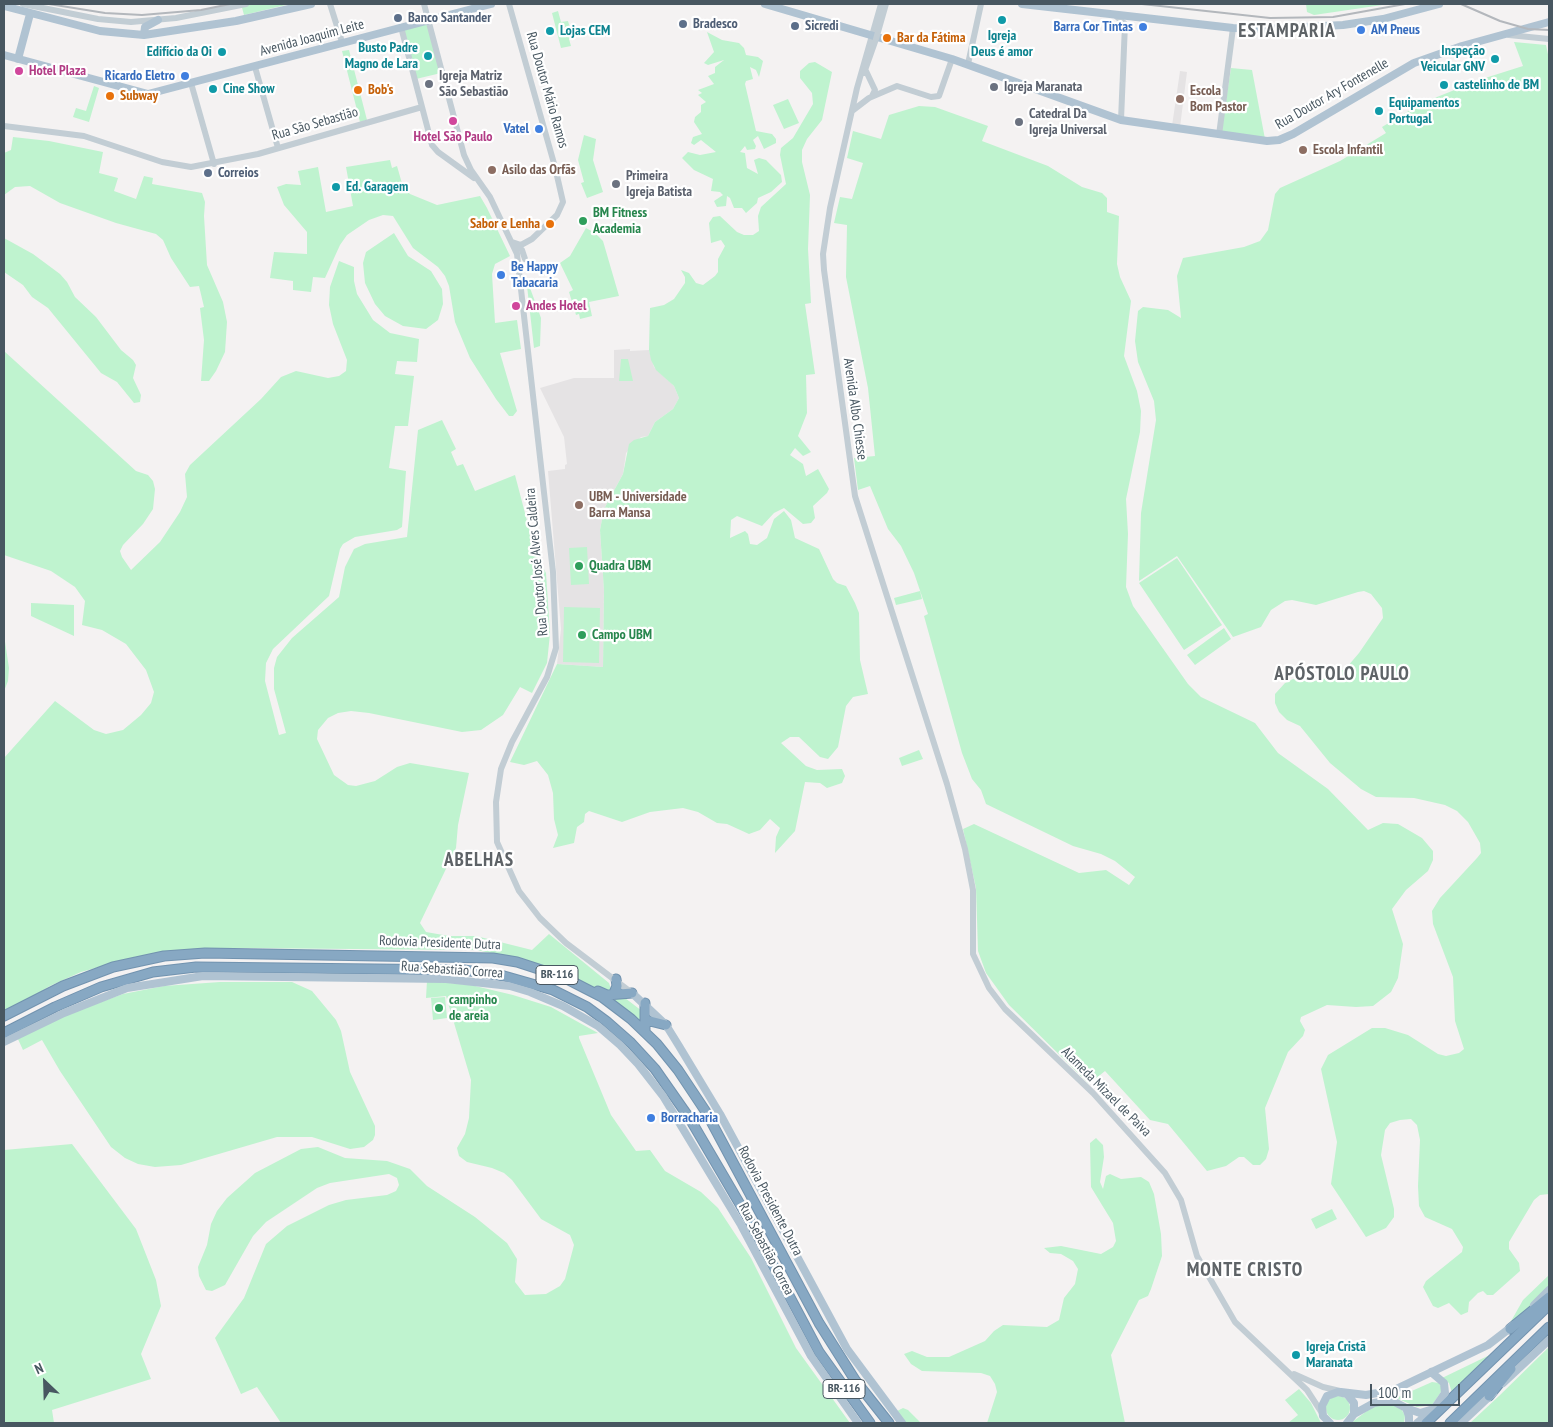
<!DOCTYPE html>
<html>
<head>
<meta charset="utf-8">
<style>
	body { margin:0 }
	#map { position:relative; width:1553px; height:1427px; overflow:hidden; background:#f4f2f2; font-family:"PT Sans Narrow",sans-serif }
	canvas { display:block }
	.frame { position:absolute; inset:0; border:5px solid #485761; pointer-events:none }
	.north { position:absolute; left:20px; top:1357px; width:50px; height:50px; -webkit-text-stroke:4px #fff; paint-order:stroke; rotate:336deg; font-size:14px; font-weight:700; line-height:20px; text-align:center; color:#485761 }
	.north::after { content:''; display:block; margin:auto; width:18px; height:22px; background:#485761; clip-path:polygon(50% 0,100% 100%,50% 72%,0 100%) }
	.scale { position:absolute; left:1370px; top:1384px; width:90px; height:22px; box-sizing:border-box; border:2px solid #485761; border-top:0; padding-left:6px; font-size:15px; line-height:18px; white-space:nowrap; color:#485761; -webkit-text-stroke:4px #fff; paint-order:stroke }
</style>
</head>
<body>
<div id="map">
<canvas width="1553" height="1427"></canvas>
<div class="frame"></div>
<div class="north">N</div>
<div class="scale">100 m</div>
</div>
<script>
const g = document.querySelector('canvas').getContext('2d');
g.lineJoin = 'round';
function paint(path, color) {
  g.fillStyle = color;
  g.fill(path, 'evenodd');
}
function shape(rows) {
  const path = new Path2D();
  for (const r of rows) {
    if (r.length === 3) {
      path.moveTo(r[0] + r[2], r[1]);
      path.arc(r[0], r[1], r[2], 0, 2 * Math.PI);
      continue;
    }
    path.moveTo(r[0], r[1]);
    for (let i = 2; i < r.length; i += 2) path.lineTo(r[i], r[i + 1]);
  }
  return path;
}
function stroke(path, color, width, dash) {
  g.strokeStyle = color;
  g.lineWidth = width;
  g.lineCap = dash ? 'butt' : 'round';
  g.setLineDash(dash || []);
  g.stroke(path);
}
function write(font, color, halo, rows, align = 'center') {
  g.font = font + ' "PT Sans Narrow",sans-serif';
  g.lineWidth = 4.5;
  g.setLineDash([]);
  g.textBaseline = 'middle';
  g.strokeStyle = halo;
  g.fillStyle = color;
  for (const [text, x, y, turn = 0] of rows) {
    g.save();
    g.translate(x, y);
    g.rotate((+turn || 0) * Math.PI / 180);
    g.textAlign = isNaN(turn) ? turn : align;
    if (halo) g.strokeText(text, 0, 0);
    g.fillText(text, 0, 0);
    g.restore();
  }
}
const education = shape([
	[1180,71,1187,72,1180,127,1172,126],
	[630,349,630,351,649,350,654,367,674,386,679,398,673,409,655,422,648,436,641,437,626,453,623,474,604,509,600,530,604,591,603,667,557,664,561,629,548,471,565,469,565,465,567,464,564,437,540,388,574,378,614,378,614,350]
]);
const green = shape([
	[241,4,290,4,244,15],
	[1306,4,1389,4,1314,15,1307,12],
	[558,11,561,22,568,21,573,38,569,39,571,46,561,48,552,13],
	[428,22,441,73,416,79,403,28],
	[707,32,722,40,739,43,744,48,746,55,758,57,763,61,759,77,756,70,750,67,753,79,746,81,745,84,756,131,772,134,776,139,776,143,764,149,758,136,753,140,756,146,755,149,747,150,745,146,740,152,745,153,747,168,758,174,754,160,759,158,766,160,781,175,782,182,771,192,758,198,757,203,746,213,742,208,734,208,730,198,727,196,726,206,717,207,714,201,723,195,720,192,711,191,713,179,694,170,682,158,688,152,700,155,716,152,701,140,694,145,691,143,693,137,702,134,694,122,695,117,701,112,701,105,706,102,698,95,702,93,698,90,714,84,708,76,715,73,715,67,724,60,708,65,704,63,714,52],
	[1514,42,1546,45,1549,59,1549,1194,1540,1195,1534,1200,1509,1242,1509,1249,1519,1263,1520,1271,1493,1295,1487,1295,1483,1291,1478,1293,1469,1302,1468,1312,1461,1315,1449,1303,1438,1308,1433,1306,1423,1287,1426,1281,1462,1252,1463,1247,1452,1229,1425,1217,1419,1206,1418,1186,1420,1140,1417,1125,1411,1119,1400,1120,1390,1123,1385,1130,1381,1155,1394,1209,1394,1217,1386,1228,1366,1237,1331,1184,1337,1142,1321,1069,1328,1055,1372,1028,1385,1028,1408,1035,1438,1054,1446,1056,1459,1053,1464,1049,1455,1021,1453,977,1433,924,1432,911,1440,898,1477,858,1481,853,1480,843,1468,822,1457,811,1445,805,1414,798,1376,797,1361,789,1330,763,1300,726,1287,720,1279,712,1275,703,1275,694,1285,683,1293,679,1311,682,1331,677,1347,667,1359,653,1383,618,1382,608,1371,594,1364,591,1358,592,1316,605,1292,600,1285,601,1271,610,1261,627,1233,637,1177,556,1139,581,1141,513,1156,420,1154,401,1138,362,1135,341,1138,311,1143,307,1168,310,1181,318,1177,276,1183,258,1244,247,1260,241,1268,230,1275,194,1280,188,1340,161,1386,133,1382,127,1422,103,1482,79,1523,66],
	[349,50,367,120,360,122,342,51],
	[815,62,832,72,822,120,807,139,802,150,802,162,810,195,808,249,811,303,805,304,815,374,806,375,807,413,798,436,811,452,803,456,795,448,790,455,803,464,806,476,818,469,829,489,827,493,813,506,815,518,811,523,803,524,784,508,774,513,762,526,737,516,731,520,730,538,745,531,748,534,750,544,757,545,767,538,774,519,784,511,791,520,795,538,819,549,833,579,837,583,846,586,855,603,859,613,860,660,868,694,853,697,846,706,838,747,828,759,820,757,799,737,790,737,781,743,806,766,817,770,842,769,845,776,842,783,827,788,820,783,805,782,795,831,775,853,776,837,780,828,770,819,760,830,749,834,727,824,717,823,698,812,683,808,650,812,622,822,589,811,585,814,584,822,577,827,574,843,553,848,558,835,554,819,553,793,548,775,537,761,524,765,510,762,557,664,603,667,604,591,600,530,604,509,623,474,629,444,634,440,648,436,655,422,673,409,679,398,674,386,656,370,651,360,649,350,650,308,664,305,674,299,685,283,685,277,681,270,689,273,696,283,703,285,715,276,718,272,718,259,725,246,721,240,711,243,709,223,713,217,720,216,737,232,744,235,753,235,759,231,758,216,761,207,786,184,780,155,781,148,793,138,813,104,812,93,800,78,800,71,809,63],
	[1231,68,1252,70,1265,139,1221,132],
	[94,86,99,88,89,122,73,117,76,108,86,111],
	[788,99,799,123,784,129,773,105],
	[919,106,935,107,988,126,982,141,1048,166,1082,187,1102,193,1107,198,1107,212,1119,216,1117,264,1120,277,1131,301,1124,356,1137,391,1141,411,1140,432,1126,499,1128,534,1126,587,1133,606,1188,684,1201,697,1255,723,1278,753,1328,789,1368,830,1383,823,1398,824,1422,838,1433,851,1433,860,1428,871,1406,890,1392,909,1403,944,1398,978,1391,992,1373,1006,1356,1007,1327,1005,1301,1017,1300,1021,1305,1030,1303,1036,1288,1052,1265,1108,1269,1149,1266,1159,1260,1165,1253,1165,1244,1157,1239,1157,1226,1166,1207,1171,1168,1124,1150,1120,1105,1071,1089,1084,1009,1005,986,973,978,951,976,888,963,829,974,824,1079,873,1106,870,1129,885,1135,877,1115,861,1101,854,1073,846,986,804,981,790,972,779,962,753,924,616,928,614,914,573,901,546,888,529,870,486,858,490,854,458,875,456,868,388,846,277,847,225,834,223,840,197,852,199,863,163,847,158,853,131,881,139,889,115],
	[584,135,596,139,593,160,603,192,587,198,581,183,584,182,578,160],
	[13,137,49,141,103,152,99,173,118,178,114,191,136,199,144,176,153,178,152,184,202,193,205,202,204,216,207,265,223,302,227,322,225,352,216,371,209,381,201,381,204,340,200,308,204,307,199,286,190,287,171,258,163,240,156,234,116,223,60,203,30,186,15,187,4,195,4,153,11,150],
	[390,160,392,168,397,166,403,187,410,194,437,205,480,196,487,208,510,256,495,264,492,274,495,323,517,320,521,349,500,353,517,411,513,416,509,416,496,399,470,358,455,322,449,286,445,276,438,267,413,248,393,216,383,215,369,220,347,235,340,245,325,278,313,277,311,292,293,290,293,281,270,278,274,252,307,254,307,232,284,205,277,187,286,184,301,185,298,171,318,167,326,212,353,206,346,167],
	[586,228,595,233,603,241,619,296,589,302,592,316,580,319,579,314,576,315,569,292,573,290,560,263,570,256],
	[394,233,408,256,431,271,442,289,443,304,438,320,426,329,403,326,385,316,375,304,365,283,363,263,366,252],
	[4,238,33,254,60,274,67,282,75,297,96,317,121,350,133,360,136,365,133,378,141,395,140,402,134,403,117,382,101,373,48,308,32,297,23,285,4,272],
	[339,261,354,267,354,281,357,294,373,320,390,333,419,339,417,362,397,361,395,374,414,376,408,426,395,426,389,468,406,471,402,527,397,530,355,537,343,544,340,549,329,596,273,649,266,663,265,681,279,735,286,733,274,689,274,668,277,657,292,638,339,597,345,567,354,549,365,544,407,537,418,430,442,420,456,449,451,452,457,466,463,464,475,491,515,475,536,555,546,573,550,634,547,663,532,693,520,687,503,715,481,730,462,732,369,713,351,711,338,713,328,718,318,730,317,739,334,775,348,785,356,786,375,781,397,767,410,763,469,773,458,825,456,848,420,923,426,932,449,936,476,936,532,950,549,934,609,983,611,989,604,992,538,964,477,950,233,948,168,953,121,961,81,972,50,986,4,1014,4,758,55,701,94,730,106,734,123,730,141,715,151,703,154,692,146,670,126,644,102,630,82,625,85,601,75,587,51,571,4,555,4,351,136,471,148,475,153,481,155,489,153,509,143,524,123,545,120,551,122,557,131,570,160,542,180,512,187,497,185,474,190,465,261,399,281,377,296,371,328,378,339,376,346,371,347,360,333,324,329,305,330,287],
	[526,277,541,318,540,346,534,348],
	[621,359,628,359,633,381,619,381],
	[587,547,589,584,571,585,569,548],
	[1177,558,1222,625,1184,650,1139,583],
	[920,591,922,599,896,605,894,598],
	[31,603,74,605,74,636,31,616],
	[564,607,600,608,599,663,563,662],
	[1224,628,1231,639,1195,665,1187,655],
	[4,635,9,668,8,681,4,691],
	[919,750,923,759,902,766,899,758],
	[427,981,471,985,513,995,551,1007,598,1033,579,1036,579,1038,611,1115,636,1151,650,1150,665,1171,701,1192,718,1208,751,1258,796,1348,850,1423,281,1423,257,1387,241,1394,215,1338,244,1298,266,1244,287,1226,329,1205,346,1200,387,1195,396,1191,399,1185,397,1178,389,1174,330,1183,317,1188,266,1222,253,1236,225,1285,212,1291,206,1290,199,1276,198,1267,207,1245,211,1224,217,1211,227,1198,255,1173,301,1149,318,1147,345,1158,387,1161,410,1169,427,1186,475,1217,507,1243,517,1259,515,1282,525,1295,546,1294,560,1286,565,1279,574,1245,570,1235,541,1219,512,1180,504,1173,492,1168,467,1162,459,1156,457,1148,465,1134,469,1118,471,1080,446,996,426,998],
	[220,982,292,982,312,991,336,1020,341,1031,350,1072,375,1126,375,1135,373,1140,364,1147,350,1149,312,1137,277,1137,181,1165,155,1167,138,1164,125,1158,111,1147,60,1071,42,1040,23,1050,17,1037,49,1021,123,994,164,986],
	[445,997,447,1018,433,1020,431,998],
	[625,998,642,1011,641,1019,638,1021,614,1002,616,999],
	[1096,1138,1103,1145,1104,1157,1100,1182,1103,1189,1106,1176,1110,1174,1121,1179,1141,1177,1149,1182,1154,1194,1161,1234,1162,1256,1151,1289,1148,1296,1139,1300,1111,1355,1125,1423,987,1423,997,1392,995,1384,990,1376,981,1373,922,1371,911,1364,904,1354,912,1351,927,1357,949,1357,985,1341,994,1331,1003,1325,1047,1327,1059,1320,1064,1298,1075,1284,1078,1269,1073,1261,1061,1254,1050,1253,1044,1248,1061,1246,1101,1254,1113,1247,1116,1241,1113,1223,1091,1187,1090,1143],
	[72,1144,136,1229,156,1280,161,1306,141,1354,151,1379,52,1410,54,1423,4,1423,4,1150],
	[1332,1209,1337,1219,1316,1229,1311,1219],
	[1549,1275,1549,1288,1506,1330,1523,1300],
	[1549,1347,1549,1423,1470,1423,1499,1396],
	[1500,1350,1452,1393,1449,1383,1442,1378],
	[1432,1382,1439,1383,1443,1389,1432,1405,1417,1407,1396,1398],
	[1299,1389,1311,1403,1321,1423,1288,1423,1298,1415,1285,1400],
	[1338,1408,12],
	[1388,1402,1401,1408,1405,1416,1404,1423,1351,1423,1372,1407],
	[903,1408,908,1410,921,1423,904,1423,897,1411]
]);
const minor = shape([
	[23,4,98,19,131,22,176,18,246,4],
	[330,4,342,42],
	[424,4,464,155,471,170,490,197,517,254,553,572,556,648,547,677,512,742,501,769,496,802,497,842,519,891,540,918,566,943,632,993],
	[509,4,555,167,563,202,557,215,532,239,521,245,512,242],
	[881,4,857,88,830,208,823,254,824,270,855,496,947,784,965,849,973,890,973,954,989,988,1005,1009,1093,1093,1165,1173,1181,1200,1197,1256,1235,1322,1307,1390,1322,1413],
	[1116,16,1125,24,1121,120],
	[401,27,432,145,438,152,474,178],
	[1509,35,1549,39],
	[968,64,981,4],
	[255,67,278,148],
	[866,71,875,90,872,96],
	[864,73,876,39],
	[191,83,214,164],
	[852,111,869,98,897,86,931,97,939,96,952,59],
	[4,126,84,136,162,162,191,167,258,154,422,107],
	[1219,135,1233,28],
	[515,244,522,250,525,259],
	[1294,1374,1323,1387,1340,1391]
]);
const major = shape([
	[765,4,952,59,1121,120,1267,141,1279,140,1293,134,1414,63,1462,46,1549,22],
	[1022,4,1233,28,1267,29,1343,25,1383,19,1439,4],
	[4,6,100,31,144,35,236,21,311,4],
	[144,35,145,27,158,20],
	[4,55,148,94,491,4],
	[18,59,30,14],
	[632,993,666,1025,679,1046,720,1114,847,1349,902,1423],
	[4,1042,64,1013,127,988,203,976,446,979,510,986,530,992,563,1006,598,1026,620,1045,638,1064,663,1096,741,1225,811,1356,858,1423],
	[1534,1305,1549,1290],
	[1503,1383,1549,1340],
	[1341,1392,1366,1395,1394,1390,1488,1345,1514,1325],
	[1406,1408,1420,1413,1430,1410],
	[1354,1414,1374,1403,1391,1400,1406,1408,1409,1416,1409,1423],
	[1330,1423,1323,1416,1322,1406,1327,1396,1338,1392,1347,1394,1354,1403,1354,1414,1347,1423],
	[1417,1423,1434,1409,1445,1393,1444,1383,1431,1372],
	[1461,1423,1493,1393]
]);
const highway = shape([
	[598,991,607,995,632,993],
	[614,993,617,986,616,979],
	[645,1003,645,1032],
	[4,1016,63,986,113,967,164,956,205,953,493,958,517,962,563,977,602,997,631,1019,657,1044,678,1070,706,1112,819,1323,855,1380,889,1423],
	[643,1025,650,1021,666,1025],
	[4,1033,55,1007,101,987,153,972,196,967,464,970,504,976,553,990,587,1007,606,1021,631,1043,655,1069,690,1119,748,1218,819,1352,870,1423],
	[1510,1329,1549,1297],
	[1489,1396,1511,1369],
	[1426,1423,1549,1305],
	[1450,1423,1549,1327]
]);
const rail = shape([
	[49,4,105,13,142,15,201,10,230,4],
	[135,4,145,4],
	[1142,4,1270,18,1333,17,1405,4],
	[1461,4,1500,21,1528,29,1549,30]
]);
const minorBridge = shape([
	[876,39,886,4]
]);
const markers = [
	[398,18,5,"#5c6f8a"],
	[1002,20,5,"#0f9aa8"],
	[683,24,5,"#5c6f8a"],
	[795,26,5,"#5c6f8a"],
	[1143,27,5,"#3f7fe0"],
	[1361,30,5,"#3f7fe0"],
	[550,31,5,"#0f9aa8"],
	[887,38,5,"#e8710a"],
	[222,52,5,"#0f9aa8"],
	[428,56,5,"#0f9aa8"],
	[1495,59,5,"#0f9aa8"],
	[19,71,5,"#d1479c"],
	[185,76,5,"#3f7fe0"],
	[429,84,5,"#6b7280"],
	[1444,85,5,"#0f9aa8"],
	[994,87,5,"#6b7280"],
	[213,89,5,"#0f9aa8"],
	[358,90,5,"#e8710a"],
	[110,96,5,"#e8710a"],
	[1180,99,5,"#8d6e63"],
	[1379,111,5,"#0f9aa8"],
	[453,121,5,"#d1479c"],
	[1019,122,5,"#6b7280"],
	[539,129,5,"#3f7fe0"],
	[1303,150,5,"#8d6e63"],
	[492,170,5,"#8d6e63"],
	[208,173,5,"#5c6f8a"],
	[616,184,5,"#6b7280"],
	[336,187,5,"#0f9aa8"],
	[583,221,5,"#2e9e5b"],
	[550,224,5,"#e8710a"],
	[501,275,5,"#3f7fe0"],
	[516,306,5,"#d1479c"],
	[579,505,5,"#8d6e63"],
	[579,566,5,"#2e9e5b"],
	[582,635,5,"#2e9e5b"],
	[439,1008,5,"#2e9e5b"],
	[651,1118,5,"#3f7fe0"],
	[1296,1355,5,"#0f9aa8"]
];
const shields = [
	[557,975,42],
	[844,1389,42]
];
const shieldNames = [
	["BR-116",557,975],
	["BR-116",844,1389]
];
const serviceNames = [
	["Banco Santander",408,18],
	["Bradesco",693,24],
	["Sicredi",805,26],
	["Correios",218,173]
];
const shopNames = [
	["Barra Cor Tintas",1133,27],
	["AM Pneus",1371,30,"left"],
	["Ricardo Eletro",175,76],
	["Vatel",529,129],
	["Be Happy",511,267,"left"],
	["Tabacaria",511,283,"left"],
	["Borracharia",661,1118,"left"]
];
const cultureNames = [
	["Lojas CEM",560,31],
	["Igreja",1002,36,"center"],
	["Deus é amor",1002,52,"center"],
	["Busto Padre",418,48,"right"],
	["Magno de Lara",418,64,"right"],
	["Inspeção",1485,51,"right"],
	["Veicular GNV",1485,67,"right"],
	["Edifício da Oi",212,52,"right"],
	["castelinho de BM",1454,85],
	["Cine Show",223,89],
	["Equipamentos",1389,103],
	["Portugal",1389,119],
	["Ed. Garagem",346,187],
	["Igreja Cristã",1306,1347],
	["Maranata",1306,1363]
];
const streetNames = [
	["Avenida Joaquim Leite",312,38,-15],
	["Rua Doutor Mário Ramos",547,90,74],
	["Rua Doutor Ary Fontenelle",1332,94,-30],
	["Rua São Sebastião",315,124,-16],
	["Avenida Albo Chiesse",855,409,82],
	["Rua Doutor José Alves Caldeira",537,562,-95],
	["Rodovia Presidente Dutra",440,943,2],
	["Rua Sebastião Correa",452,970,4],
	["Alameda Mizael de Paiva",1106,1092,45],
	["Rodovia Presidente Dutra",770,1201,62],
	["Rua Sebastião Correa",766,1249,62]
];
const foodNames = [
	["Bar da Fátima",897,38],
	["Bob's",368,90],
	["Subway",120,96],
	["Sabor e Lenha",540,224,"right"]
];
const hotelNames = [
	["Hotel Plaza",29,71],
	["Hotel São Paulo",453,137,"center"],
	["Andes Hotel",526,306]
];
const worshipNames = [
	["Igreja Matriz",439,76],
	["São Sebastião",439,92],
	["Igreja Maranata",1004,87],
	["Catedral Da",1029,114],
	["Igreja Universal",1029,130],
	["Primeira",626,176],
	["Igreja Batista",626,192]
];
const educationNames = [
	["Escola",1190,91],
	["Bom Pastor",1190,107],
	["Escola Infantil",1313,150],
	["Asilo das Orfãs",502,170],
	["UBM - Universidade",589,497],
	["Barra Mansa",589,513]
];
const leisureNames = [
	["BM Fitness",593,213],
	["Academia",593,229],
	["Quadra UBM",589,566],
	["Campo UBM",592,635],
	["campinho",449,1000],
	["de areia",449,1016]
];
const districtNames = [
	["ESTAMPARIA",1287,32],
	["APÓSTOLO PAULO",1342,675],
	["ABELHAS",479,861],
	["MONTE CRISTO",1245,1271]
];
paint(education, '#e5e3e4');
paint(green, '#bff3cf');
stroke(highway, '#7293af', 11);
stroke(minor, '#c2cdd4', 6);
stroke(major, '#b0c3d2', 8);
stroke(highway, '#87a8c3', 9);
stroke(rail, '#b3b7bc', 2);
stroke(minorBridge, '#c2cdd4', 6);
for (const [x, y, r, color] of markers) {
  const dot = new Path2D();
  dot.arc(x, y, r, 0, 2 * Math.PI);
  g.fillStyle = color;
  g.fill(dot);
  stroke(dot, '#fff', 2);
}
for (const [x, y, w] of shields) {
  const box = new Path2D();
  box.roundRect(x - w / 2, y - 9.5, w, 19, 4);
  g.fillStyle = '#fff';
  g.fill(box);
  stroke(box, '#485761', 1);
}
write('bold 12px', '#485761', null, shieldNames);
write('bold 14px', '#4e5e75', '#fff', serviceNames, 'left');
write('bold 14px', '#366cbe', '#fff', shopNames, 'right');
write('bold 14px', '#0d838f', '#fff', cultureNames, 'left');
write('14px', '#485761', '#fff', streetNames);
write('bold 14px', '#c56008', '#fff', foodNames, 'left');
write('bold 14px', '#b23c85', '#fff', hotelNames, 'left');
write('bold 14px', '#5b616d', '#fff', worshipNames, 'left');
write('bold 14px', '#785e54', '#fff', educationNames, 'left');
write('bold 14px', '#27864d', '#fff', leisureNames, 'left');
g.letterSpacing = '1px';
write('bold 19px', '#5e6367', '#fff', districtNames);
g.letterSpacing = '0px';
</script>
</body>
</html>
